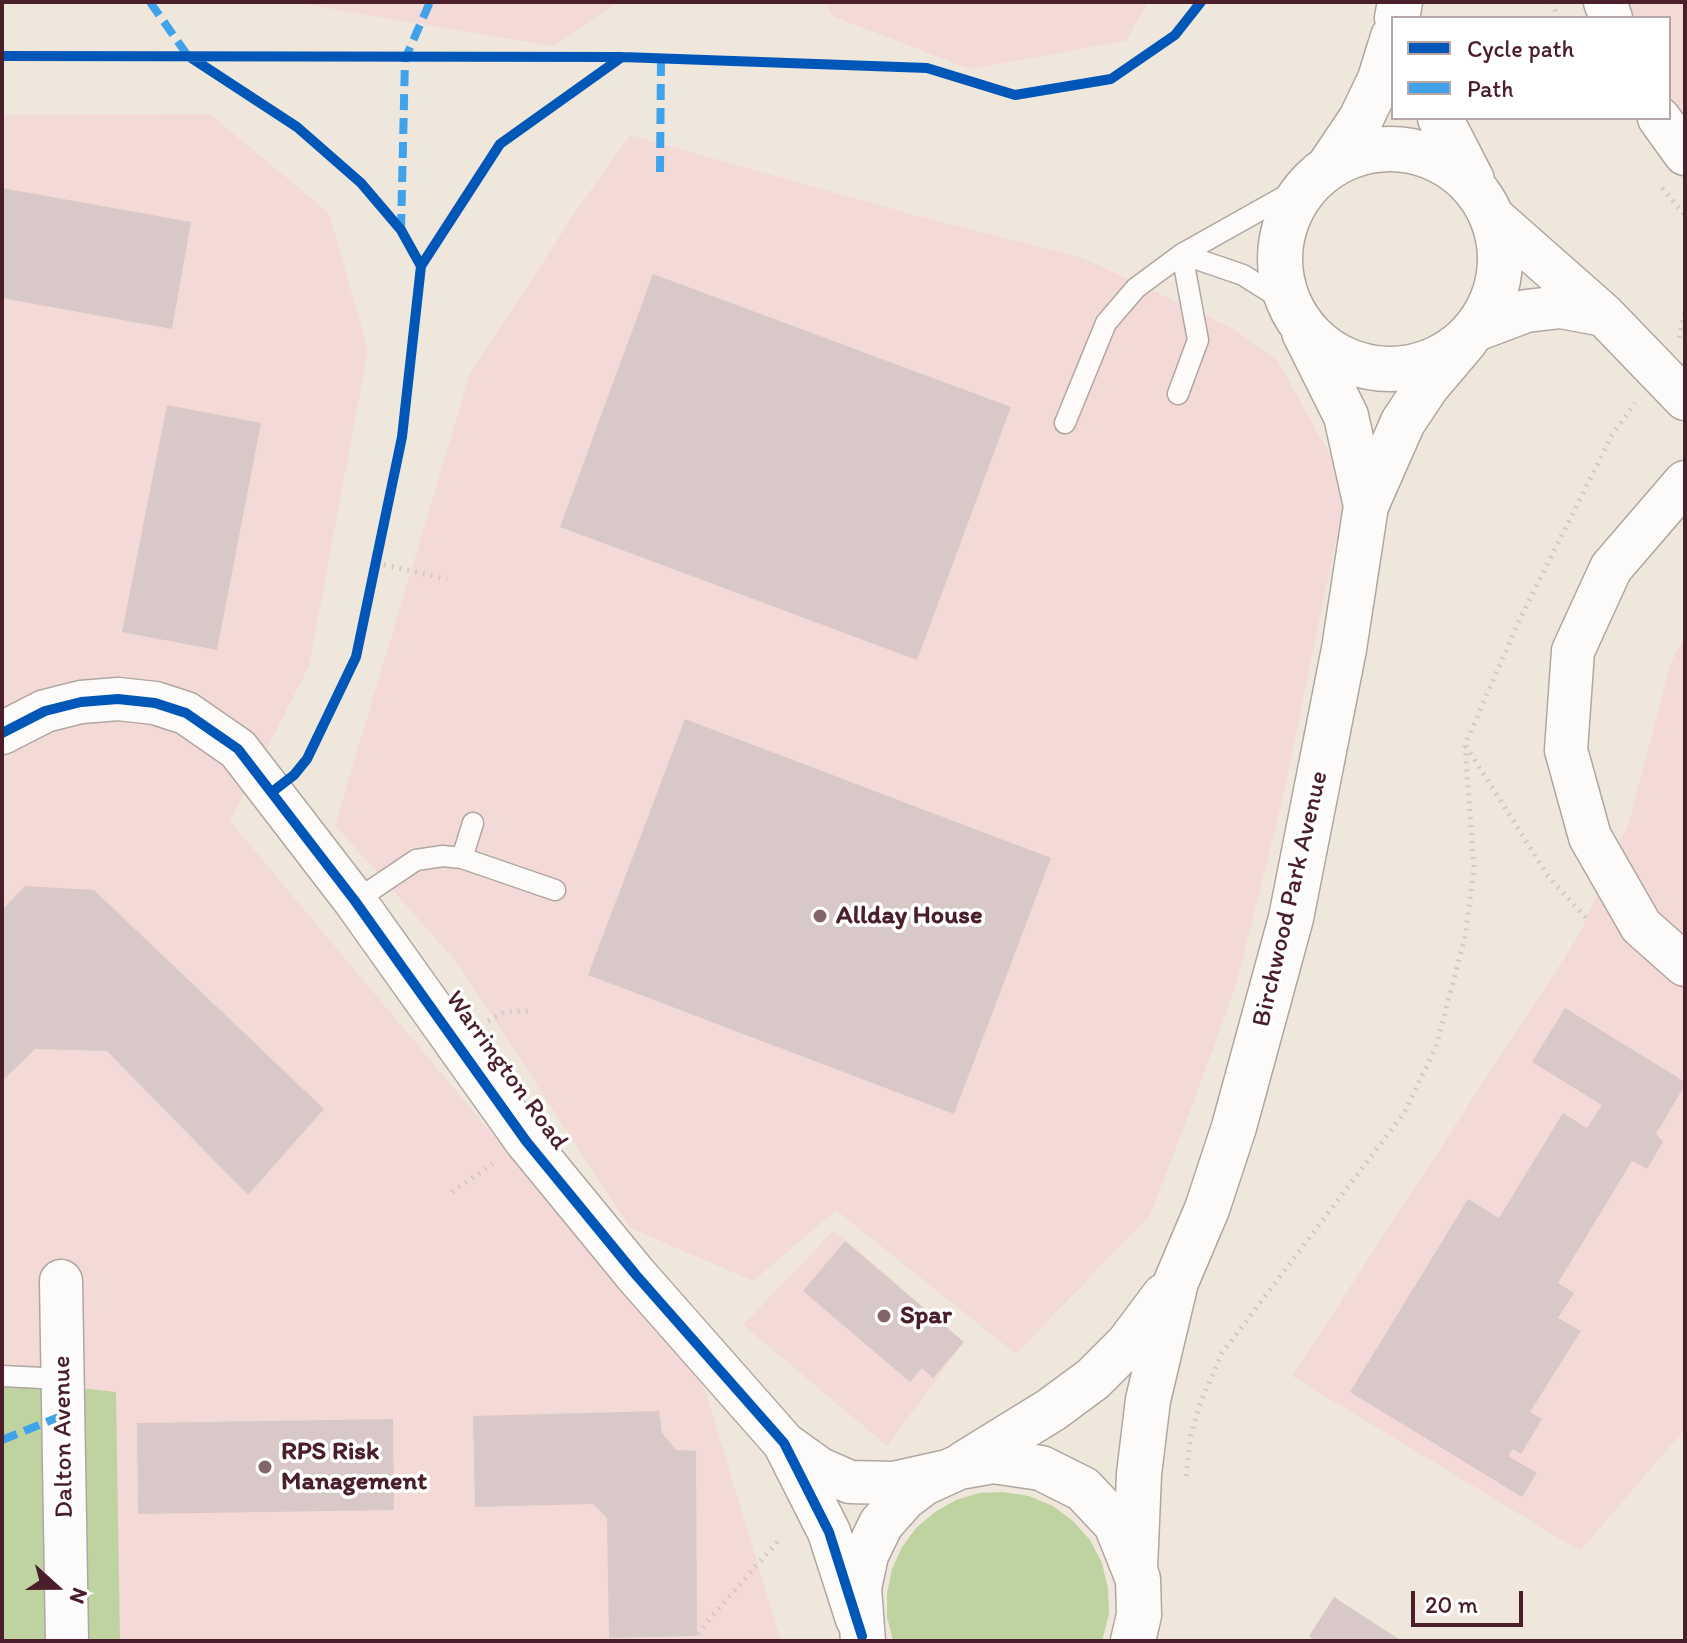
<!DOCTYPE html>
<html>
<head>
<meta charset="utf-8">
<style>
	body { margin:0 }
	#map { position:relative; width:1687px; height:1643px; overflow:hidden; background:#efe7dc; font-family:Itim,sans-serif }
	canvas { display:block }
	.frame { position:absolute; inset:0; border:4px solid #4a1f2b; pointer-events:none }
	.legend { position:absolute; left:1391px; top:16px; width:280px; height:104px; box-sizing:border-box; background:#fff; border:2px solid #b7a5aa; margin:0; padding:10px 14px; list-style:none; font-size:24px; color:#4a1f2b }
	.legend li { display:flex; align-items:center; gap:16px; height:40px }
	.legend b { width:40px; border:2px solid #b7a5aa }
	.north { position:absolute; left:16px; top:1547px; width:80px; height:80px; -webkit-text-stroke:6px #fff; paint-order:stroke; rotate:111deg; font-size:22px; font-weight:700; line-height:32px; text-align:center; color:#4a1f2b }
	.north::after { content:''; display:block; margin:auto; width:28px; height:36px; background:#4a1f2b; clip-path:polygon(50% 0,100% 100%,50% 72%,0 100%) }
	.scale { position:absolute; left:1411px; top:1591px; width:112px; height:36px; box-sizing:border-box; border:4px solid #4a1f2b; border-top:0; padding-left:10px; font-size:24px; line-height:28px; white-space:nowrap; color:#4a1f2b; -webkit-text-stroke:6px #fff; paint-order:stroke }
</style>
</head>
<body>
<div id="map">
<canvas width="1687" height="1643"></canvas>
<div class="frame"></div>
<ul class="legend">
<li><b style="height:10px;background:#0057b8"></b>Cycle path</li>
<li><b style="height:10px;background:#40a2eb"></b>Path</li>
</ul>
<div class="north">N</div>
<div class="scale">20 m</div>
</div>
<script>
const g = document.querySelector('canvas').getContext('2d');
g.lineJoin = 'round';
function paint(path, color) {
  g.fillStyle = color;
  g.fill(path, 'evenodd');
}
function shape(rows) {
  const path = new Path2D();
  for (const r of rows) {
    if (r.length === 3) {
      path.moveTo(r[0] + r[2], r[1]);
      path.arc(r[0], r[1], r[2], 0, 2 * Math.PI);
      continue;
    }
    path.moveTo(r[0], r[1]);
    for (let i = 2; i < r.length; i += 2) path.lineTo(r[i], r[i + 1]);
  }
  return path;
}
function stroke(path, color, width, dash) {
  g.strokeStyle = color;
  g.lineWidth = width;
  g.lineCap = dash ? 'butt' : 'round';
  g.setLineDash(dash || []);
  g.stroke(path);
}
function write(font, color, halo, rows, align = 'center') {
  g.font = font + ' Itim,sans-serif';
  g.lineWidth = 7;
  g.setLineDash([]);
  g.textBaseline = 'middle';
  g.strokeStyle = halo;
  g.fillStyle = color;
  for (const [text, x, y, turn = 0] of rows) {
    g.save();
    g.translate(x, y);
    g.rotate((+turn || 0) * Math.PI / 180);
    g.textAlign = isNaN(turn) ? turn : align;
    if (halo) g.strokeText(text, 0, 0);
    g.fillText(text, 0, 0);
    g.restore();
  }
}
const built = shape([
	[292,2,618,2,553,46],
	[825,2,1148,2,1126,41,970,69,832,16],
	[1618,2,1685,2,1685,115,1669,94,1669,18,1624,18],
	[210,114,329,213,368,350,309,666,230,821,704,1387,781,1641,2,1641,2,115],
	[630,135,914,215,1083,258,1232,328,1278,361,1347,486,1282,802,1236,986,1189,1114,1150,1215,1016,1354,836,1210,753,1281,630,1228,458,964,335,825,470,374,578,208],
	[1685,636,1685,1429,1580,1551,1292,1376,1579,935,1629,822,1671,662],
	[834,1230,964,1342,887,1446,743,1325]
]);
const green = shape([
	[2,1379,116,1392,120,1641,2,1641],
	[1003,1492,1029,1496,1053,1506,1073,1521,1090,1540,1102,1563,1108,1588,1109,1614,1102,1641,893,1641,887,1617,887,1593,892,1569,902,1547,916,1528,935,1512,956,1500,979,1493]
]);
const building = shape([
	[2,188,191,222,172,329,2,298],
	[653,274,1011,407,917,660,560,527],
	[167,405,261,423,217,650,122,632],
	[685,719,1051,858,954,1114,588,975],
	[25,886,94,890,324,1109,248,1195,107,1051,35,1049,2,1081,2,910],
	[1565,1008,1685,1082,1685,1085,1656,1134,1663,1142,1647,1169,1632,1161,1558,1283,1574,1293,1558,1318,1581,1331,1530,1412,1542,1419,1521,1454,1513,1449,1508,1456,1537,1473,1522,1497,1350,1392,1468,1199,1499,1218,1563,1113,1587,1128,1602,1105,1532,1062],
	[845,1241,964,1342,933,1378,922,1368,910,1382,803,1291],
	[659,1411,662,1433,676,1450,696,1451,697,1636,609,1638,607,1518,593,1504,475,1507,473,1416],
	[393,1419,394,1510,138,1514,137,1423],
	[1334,1597,1380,1627,1402,1641,1317,1641,1309,1636]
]);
const path = shape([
	[1552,2,1558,18],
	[1662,188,1685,215],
	[1679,338,1685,312],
	[376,563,447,579],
	[1466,746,1548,876,1589,921],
	[488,1021,504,1012,530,1011],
	[452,1192,493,1164],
	[1186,1476,1191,1435,1200,1404,1222,1353,1404,1113,1436,1047,1465,937,1474,868,1465,745,1517,625,1612,435,1635,403],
	[694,1641,706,1623,780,1539]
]);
const lane = shape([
	[1182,254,1243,275,1270,292,1294,314],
	[1178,394,1198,340,1182,254],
	[1065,423,1106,323,1136,288,1182,254,1312,181],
	[462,858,473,823],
	[355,901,416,860,443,856,462,858,555,890],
	[2,1376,63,1379]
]);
const street = shape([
	[1605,2,1611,18],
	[1659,118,1685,154],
	[1493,217,1604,315,1685,399],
	[1473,331,1526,311,1561,307,1604,315],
	[1685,482,1611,568,1573,651,1566,750,1590,837,1641,926,1685,965],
	[2,733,45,711,81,702,118,699,155,703,186,713,238,749,355,901,526,1141,636,1275,784,1443,829,1532,857,1619],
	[61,1281,67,1641],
	[788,1446,820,1469,850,1482,894,1483,943,1472]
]);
const primary = shape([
	[1397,18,1400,2],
	[1440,118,1472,180],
	[1390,259,110],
	[1330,165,1361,119,1380,79,1393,37],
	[1304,332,1346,416,1366,506],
	[965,1463,1051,1410,1093,1379,1128,1344,1164,1296],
	[1135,1568,1139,1474,1148,1400,1176,1282,1207,1209,1234,1127,1291,918,1344,649,1366,506,1403,422,1427,386,1466,340],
	[863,1641,859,1588,866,1555,881,1524,904,1498,924,1483,959,1467,993,1461,1041,1468,1083,1489,1116,1524,1138,1579,1139,1615,1133,1641]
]);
const quiet = shape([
	[150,2,188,56],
	[660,172,661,59],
	[401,230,405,59,430,2],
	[2,1440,64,1415]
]);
const cycleway = shape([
	[2,56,622,57,927,68,1015,95,1111,79,1175,35,1201,2],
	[190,57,297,127,361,183,401,230,421,266],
	[2,733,45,711,81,702,118,699,155,703,186,713,238,749,355,901,526,1141,636,1275,784,1443,829,1532,862,1636],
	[272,792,294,775,307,759,356,657,402,437,421,266,500,144,622,57]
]);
const markers = [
	[820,916,8,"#846569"],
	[884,1316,8,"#846569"],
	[265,1467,8,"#846569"]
];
const streetNames = [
	["Birchwood Park Avenue",1291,899,-77],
	["Warrington Road",506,1071,54],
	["Dalton Avenue",64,1437,-91]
];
const poiNames = [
	["Allday House",836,916],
	["Spar",900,1316],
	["RPS Risk",281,1452],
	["Management",281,1482]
];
paint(built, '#f3dad7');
paint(green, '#bfd3a1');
paint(building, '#d8c9c8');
stroke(lane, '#b0a6a1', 23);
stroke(street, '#b0a6a1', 45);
stroke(primary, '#b0a6a1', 47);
stroke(path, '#d0cbc9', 5, [2, 6]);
stroke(lane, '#fdfbfa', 20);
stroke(street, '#fdfbfa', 42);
stroke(primary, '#fdfbfa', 44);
stroke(quiet, '#40a2eb', 8, [16, 8]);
stroke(cycleway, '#0057b8', 10);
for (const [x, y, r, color] of markers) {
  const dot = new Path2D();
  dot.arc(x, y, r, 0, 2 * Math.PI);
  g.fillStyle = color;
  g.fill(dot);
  stroke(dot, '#fff', 3);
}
write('26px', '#4a1f2b', '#fff', streetNames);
write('bold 26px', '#4a1f2b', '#fff', poiNames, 'left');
</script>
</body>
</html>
